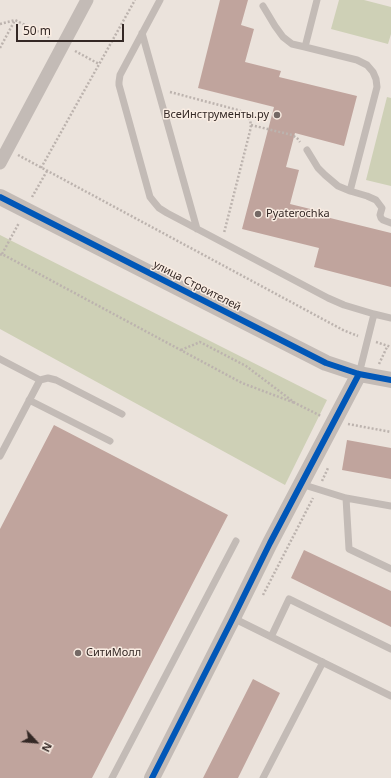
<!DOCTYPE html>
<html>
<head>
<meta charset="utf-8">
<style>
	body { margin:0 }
	#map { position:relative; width:391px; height:778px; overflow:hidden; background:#ebe3dc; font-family:"Noto Sans",sans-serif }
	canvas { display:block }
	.north { position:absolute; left:16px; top:722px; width:40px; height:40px; -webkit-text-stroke:3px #f9ece2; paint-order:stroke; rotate:116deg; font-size:11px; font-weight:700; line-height:16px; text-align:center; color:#342825 }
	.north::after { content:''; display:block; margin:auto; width:14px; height:18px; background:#342825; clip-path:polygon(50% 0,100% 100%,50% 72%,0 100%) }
	.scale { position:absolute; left:16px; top:24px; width:108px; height:18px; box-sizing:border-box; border:2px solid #342825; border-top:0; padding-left:5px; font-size:12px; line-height:14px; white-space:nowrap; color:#342825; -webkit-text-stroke:3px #f9ece2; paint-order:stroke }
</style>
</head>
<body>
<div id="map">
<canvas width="391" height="778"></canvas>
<div class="north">N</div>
<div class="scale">50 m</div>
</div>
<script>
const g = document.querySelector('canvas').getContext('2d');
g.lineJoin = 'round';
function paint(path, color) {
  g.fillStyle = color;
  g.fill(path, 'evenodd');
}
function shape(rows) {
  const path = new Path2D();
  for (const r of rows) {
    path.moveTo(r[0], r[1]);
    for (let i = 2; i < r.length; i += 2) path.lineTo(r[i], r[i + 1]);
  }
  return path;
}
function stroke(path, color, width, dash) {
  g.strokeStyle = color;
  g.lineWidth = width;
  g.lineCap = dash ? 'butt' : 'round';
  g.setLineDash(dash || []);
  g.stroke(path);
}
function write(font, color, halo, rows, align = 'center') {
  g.font = font + ' "Noto Sans",sans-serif';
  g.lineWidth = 3;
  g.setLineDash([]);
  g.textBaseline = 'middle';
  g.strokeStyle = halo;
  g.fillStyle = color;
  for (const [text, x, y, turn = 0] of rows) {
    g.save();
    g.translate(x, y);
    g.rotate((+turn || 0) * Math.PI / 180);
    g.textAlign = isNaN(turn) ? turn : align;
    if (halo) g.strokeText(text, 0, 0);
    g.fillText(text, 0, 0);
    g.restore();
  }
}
const green = shape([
	[339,0,364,0,391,7,391,34,388,44,331,29],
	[387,97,391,98,391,186,366,180],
	[0,235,327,400,285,485,0,329]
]);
const building = shape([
	[220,0,248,0,241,25,254,29,245,62,281,71,279,77,357,96,344,146,295,133,286,167,299,170,290,204,327,213,326,217,391,233,391,287,314,267,319,248,242,229,274,107,198,88],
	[54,425,228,515,92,778,0,778,0,529],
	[347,440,391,448,391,479,342,470],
	[304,550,391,591,391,627,291,578],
	[253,679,280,693,238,778,203,778]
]);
const path = shape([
	[0,24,15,20,51,38],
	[0,48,15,20],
	[75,51,99,64],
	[170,92,238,110,245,113,250,120,251,125,250,131,224,233],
	[251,125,292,135,297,138,300,142],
	[18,155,343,330,358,336],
	[41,168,135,0],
	[32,197,47,171],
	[2,254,19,223],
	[0,255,2,254,242,383,295,403],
	[376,342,391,347],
	[181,350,200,342,246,366,295,403,321,416],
	[379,364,387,347],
	[348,424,391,432],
	[322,481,328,468],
	[263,595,313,498]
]);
const service = shape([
	[160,0,120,75,119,82,119,85,150,197,154,202,159,208,167,213,328,298,344,305,374,314,391,318],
	[263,6,275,26,283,37,292,44,305,47,317,0],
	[142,33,197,229],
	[305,47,357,60,367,65,373,72,376,79,377,87,350,191,367,196,376,200,382,208,380,215,381,218,383,220,391,223],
	[307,150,318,168,325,175,338,186,350,191],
	[0,359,40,380,48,378,56,380,122,414],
	[359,374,374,314],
	[29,400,110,441],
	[0,456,40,380],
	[301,484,346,498,391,506],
	[346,498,349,549,391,569],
	[233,618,391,696],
	[271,637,289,599,391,649],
	[112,778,236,541],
	[263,778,323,662]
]);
const minor = shape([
	[0,163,87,0]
]);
const tertiary = shape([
	[0,197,326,363,359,374,391,380],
	[152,778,233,618,270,543,359,374]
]);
const cycleway = shape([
	[0,197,326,363,359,374,391,380],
	[152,778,233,618,270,543,359,374]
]);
const markers = [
	[277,115,4,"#746965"],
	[258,214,4,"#746965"],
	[78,653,4,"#746965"]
];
const poiNames = [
	["ВсеИнструменты.ру",269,115,"right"],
	["Pyaterochka",266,214],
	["СитиМолл",86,653]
];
const streetNames = [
	["улица Строителей",197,286,27]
];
paint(green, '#ced0b6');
paint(building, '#c0a49d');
stroke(path, '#bcb3ae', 2.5, [2, 2]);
stroke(service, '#c3bbb6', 7);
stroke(minor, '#c3bbb6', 13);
stroke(tertiary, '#c3bbb6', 16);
stroke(cycleway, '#0057b8', 6);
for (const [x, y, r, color] of markers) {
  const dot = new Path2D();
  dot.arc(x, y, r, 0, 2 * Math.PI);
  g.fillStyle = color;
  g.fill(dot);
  stroke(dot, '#f9ece2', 1.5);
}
write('11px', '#342825', '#f9ece2', poiNames, 'left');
write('11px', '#342825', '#f9ece2', streetNames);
</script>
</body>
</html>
